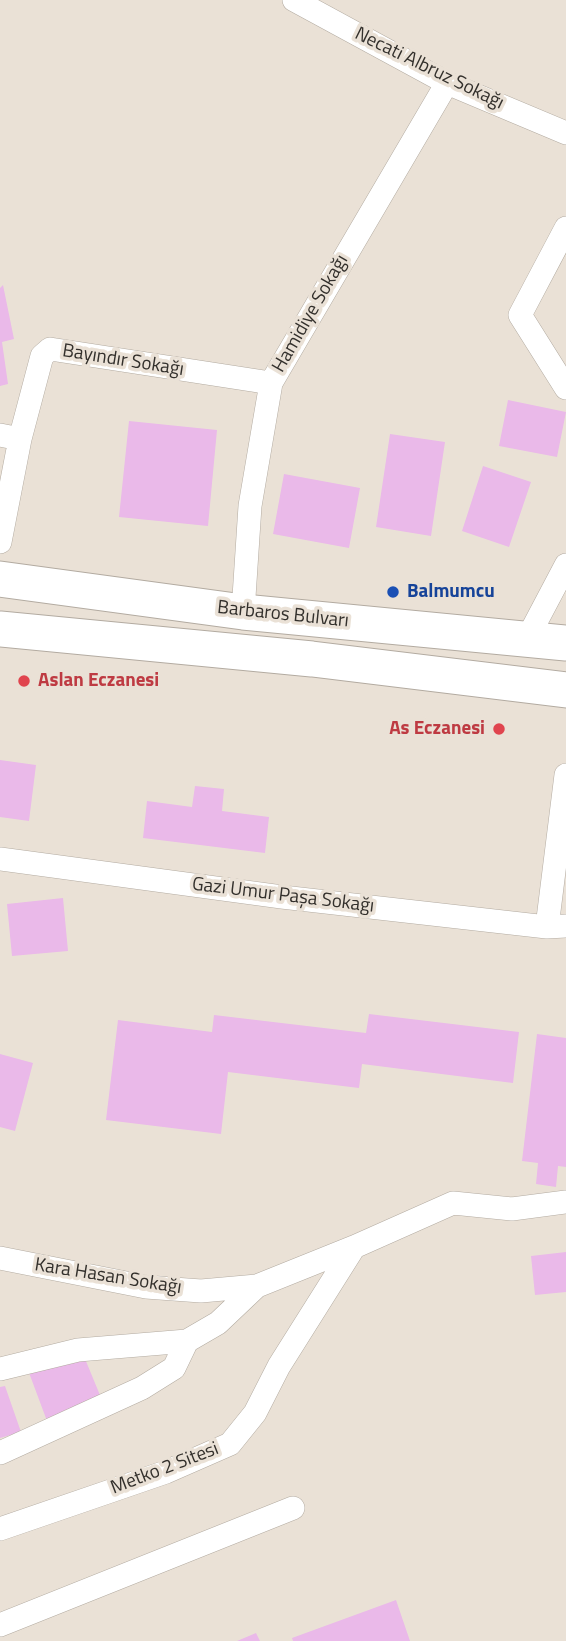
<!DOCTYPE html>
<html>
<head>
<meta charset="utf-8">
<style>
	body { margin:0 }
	canvas { display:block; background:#eae1d6 }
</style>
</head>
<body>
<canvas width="566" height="1641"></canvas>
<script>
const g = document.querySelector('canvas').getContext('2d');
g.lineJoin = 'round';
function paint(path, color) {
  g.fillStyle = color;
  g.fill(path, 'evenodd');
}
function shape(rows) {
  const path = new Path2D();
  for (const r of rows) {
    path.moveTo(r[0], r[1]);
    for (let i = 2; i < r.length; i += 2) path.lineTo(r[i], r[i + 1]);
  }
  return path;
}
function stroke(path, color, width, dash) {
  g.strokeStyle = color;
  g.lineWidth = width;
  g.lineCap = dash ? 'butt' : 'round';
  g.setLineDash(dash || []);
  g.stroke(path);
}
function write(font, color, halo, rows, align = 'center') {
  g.font = font + ' "Titillium Web",sans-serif';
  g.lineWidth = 7;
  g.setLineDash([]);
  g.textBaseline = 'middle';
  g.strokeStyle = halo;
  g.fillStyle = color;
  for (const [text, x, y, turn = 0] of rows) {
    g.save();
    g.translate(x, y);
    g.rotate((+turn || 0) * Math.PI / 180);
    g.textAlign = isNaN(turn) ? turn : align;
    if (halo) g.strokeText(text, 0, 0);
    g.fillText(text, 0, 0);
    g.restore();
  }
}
const building = shape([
	[3,285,14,339,2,342,8,384,0,386,0,288],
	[508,400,566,412,557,457,499,446],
	[129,421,217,430,208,526,119,517],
	[390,434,445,442,431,536,376,527],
	[483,466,531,482,509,547,462,531],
	[284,474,360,488,349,548,273,534],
	[0,760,36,765,29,821,0,817],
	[195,786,224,789,222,811,269,817,265,853,143,838,147,801,192,807],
	[63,898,68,951,12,956,7,904],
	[369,1014,519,1032,513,1083,362,1064,359,1088,228,1072,221,1134,106,1120,118,1020,212,1032,214,1015,366,1033],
	[537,1034,566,1038,566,1167,558,1166,556,1187,536,1184,538,1163,522,1161],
	[0,1054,33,1063,15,1131,0,1127],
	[566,1252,566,1292,535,1295,531,1256],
	[83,1354,102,1400,47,1421,28,1370],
	[5,1386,21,1432,0,1438,0,1387],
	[396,1600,410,1641,293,1641,292,1638],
	[256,1633,260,1641,237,1641]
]);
const minor = shape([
	[294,0,447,83,566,133],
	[566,228,520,315,566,388],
	[0,435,20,439,42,356,50,349,271,383],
	[0,542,20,439],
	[243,612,250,506,271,383,447,83],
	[527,639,566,565],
	[0,859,282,897,547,927,566,926],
	[547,927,566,775],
	[0,1258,146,1287,201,1291,257,1286,354,1247,453,1203,512,1209,566,1202],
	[0,1369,78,1350,187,1341,218,1323,257,1286],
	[0,1453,142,1388,174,1368,187,1341],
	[0,1529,166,1472,230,1444,255,1413,279,1366,354,1247],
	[0,1625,293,1508]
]);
const primary = shape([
	[0,579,243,612,566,643],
	[0,629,312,659,566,690]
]);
const markers = [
	[393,592,7,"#1a4fb4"],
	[24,681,7,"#e0444e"],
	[499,729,7,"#e0444e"]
];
const streetNames = [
	["Necati Albruz Sokağı",429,69,26],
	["Hamidiye Sokağı",311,314,-60],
	["Bayındır Sokağı",123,361,9],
	["Barbaros Bulvarı",283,615,6],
	["Gazi Umur Paşa Sokağı",283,896,7],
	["Kara Hasan Sokağı",108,1277,9],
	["Metko 2 Sitesi",165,1469,-21]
];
const transitNames = [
	["Balmumcu",407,592]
];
const healthNames = [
	["Aslan Eczanesi",38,681],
	["As Eczanesi",485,729,"right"]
];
paint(building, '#eab9e9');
stroke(minor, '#b3aba1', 24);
stroke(primary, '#b3aba1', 37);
stroke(minor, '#fff', 23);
stroke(primary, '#fff', 35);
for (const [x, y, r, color] of markers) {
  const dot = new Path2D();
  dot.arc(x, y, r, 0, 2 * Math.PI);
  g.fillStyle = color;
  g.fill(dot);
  stroke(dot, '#eae1d6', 2.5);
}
write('19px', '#33302c', '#eae1d6', streetNames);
write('bold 19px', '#164399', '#eae1d6', transitNames, 'left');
write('bold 19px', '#be3a42', '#eae1d6', healthNames, 'left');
</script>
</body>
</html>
